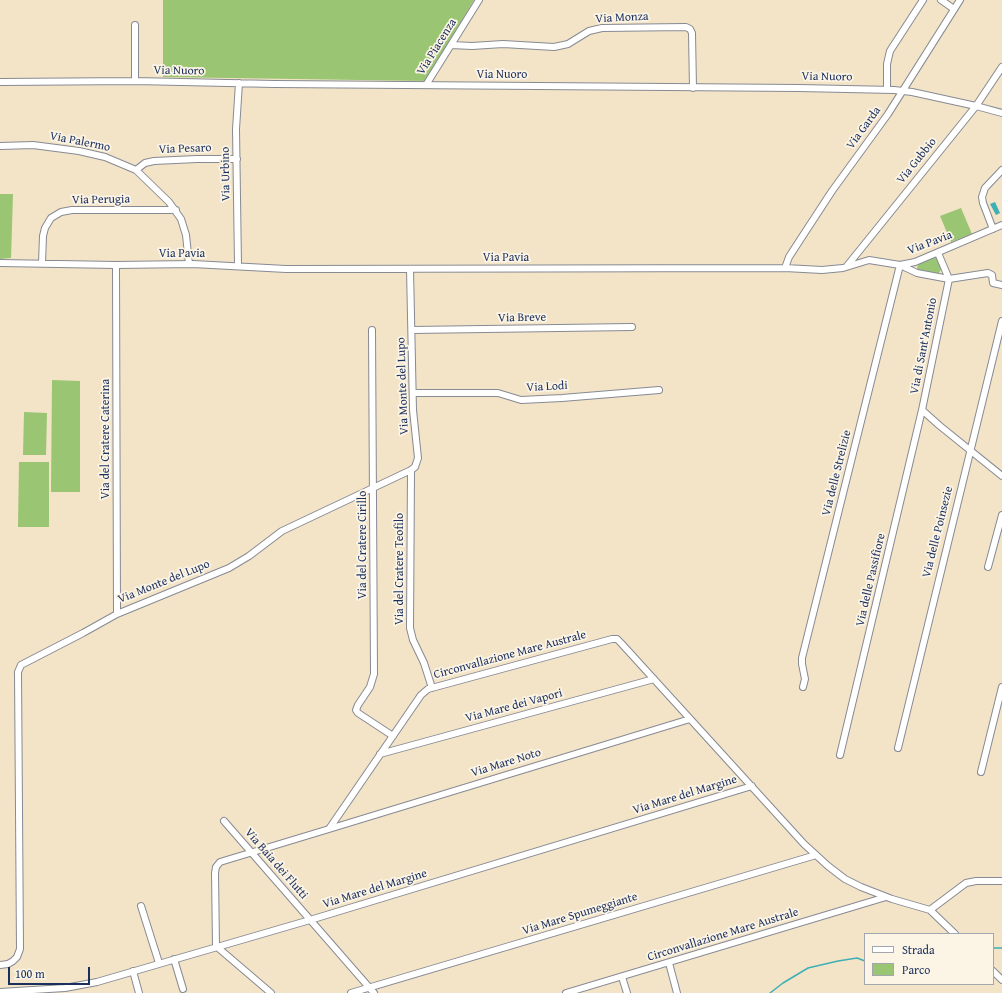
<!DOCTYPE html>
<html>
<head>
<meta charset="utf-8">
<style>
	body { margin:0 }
	#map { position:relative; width:1002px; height:993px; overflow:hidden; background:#f3e4c8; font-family:"Gentium Book Plus",serif }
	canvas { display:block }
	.legend { position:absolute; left:864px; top:933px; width:130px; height:52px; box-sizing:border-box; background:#fcf5e5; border:1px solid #a2a6af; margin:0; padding:5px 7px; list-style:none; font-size:12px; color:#1b2f5e }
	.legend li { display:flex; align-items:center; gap:8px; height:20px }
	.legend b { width:20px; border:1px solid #a2a6af }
	.scale { position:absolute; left:8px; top:967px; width:82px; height:18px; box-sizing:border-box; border:2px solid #1b2f5e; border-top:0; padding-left:5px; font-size:12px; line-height:14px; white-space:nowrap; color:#1b2f5e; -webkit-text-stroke:3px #fcf5e5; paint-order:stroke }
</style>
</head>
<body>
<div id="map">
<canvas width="1002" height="993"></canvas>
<ul class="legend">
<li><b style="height:5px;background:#fff"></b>Strada</li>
<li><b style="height:11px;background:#9ac572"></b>Parco</li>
</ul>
<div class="scale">100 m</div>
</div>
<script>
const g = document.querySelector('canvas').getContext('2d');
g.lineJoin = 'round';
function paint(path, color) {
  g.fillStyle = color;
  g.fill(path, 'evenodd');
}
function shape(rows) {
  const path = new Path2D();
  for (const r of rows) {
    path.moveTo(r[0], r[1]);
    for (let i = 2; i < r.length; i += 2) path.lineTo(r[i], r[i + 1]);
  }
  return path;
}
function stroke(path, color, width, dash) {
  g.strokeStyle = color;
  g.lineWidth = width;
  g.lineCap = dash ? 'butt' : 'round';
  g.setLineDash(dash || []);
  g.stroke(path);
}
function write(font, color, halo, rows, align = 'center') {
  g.font = font + ' "Gentium Book Plus",serif';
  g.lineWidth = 3.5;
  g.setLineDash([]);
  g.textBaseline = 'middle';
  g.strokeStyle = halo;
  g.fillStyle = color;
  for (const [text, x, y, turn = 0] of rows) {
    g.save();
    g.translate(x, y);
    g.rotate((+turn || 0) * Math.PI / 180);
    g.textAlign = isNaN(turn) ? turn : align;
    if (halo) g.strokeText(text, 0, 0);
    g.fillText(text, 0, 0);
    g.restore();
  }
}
const green = shape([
	[163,0,474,0,426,81,163,77],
	[0,194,13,194,11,258,0,259],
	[961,208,972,234,951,242,940,216],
	[934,257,938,259,942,268,939,273,935,275,921,272,918,270,917,268,919,263],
	[52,380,80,381,80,492,51,492],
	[24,412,47,413,46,455,23,455],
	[19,462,49,462,49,527,18,527]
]);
const water = shape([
	[995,202,1000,213,996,215,990,204]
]);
const stream = shape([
	[993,948,1002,948],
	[770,993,783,983,808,968,838,961,857,958,865,961]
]);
const street = shape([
	[941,0,954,9],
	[451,45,472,46,503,44,554,47,568,44,589,31,602,28,686,27,690,29,692,33,693,88],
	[135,81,135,25],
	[0,82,135,81,275,84,799,88,894,90,912,92,976,106,1002,113],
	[426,85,479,0],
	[887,90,887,64,890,51,923,0],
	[0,146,33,145,79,151,105,157,136,170,169,202,181,219,186,235,189,264],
	[136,170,145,163,154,161,197,159,237,159],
	[993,229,983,203,982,197,985,188,1002,170],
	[938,253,949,279],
	[0,263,116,265,193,264,286,269,785,268,822,270,843,268,869,260,900,265,915,262,1002,225],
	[42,263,43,236,45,228,51,218,61,212,72,210,176,210],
	[116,265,117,614],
	[238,265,236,129,239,83],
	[900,265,917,273,949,279,988,273,992,275,993,283,1002,285],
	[847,266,976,106,1002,67],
	[785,268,789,257,800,240,832,191,888,114,960,0],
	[949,279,922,410,940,426,1002,476],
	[372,330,374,674,370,687,358,705,356,710,358,713,393,736],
	[412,330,632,327],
	[413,393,498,393,521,400,562,398,659,390],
	[411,470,410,628,413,640,424,663,432,688],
	[988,567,1002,515],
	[803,687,805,679,802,664,802,658,900,265],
	[898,748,1002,321],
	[380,754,654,679],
	[840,755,922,410],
	[981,772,1002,687],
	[224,821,374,993],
	[329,829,690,719],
	[141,906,159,963],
	[930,910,966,883,976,881,1002,881],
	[174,959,183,989],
	[669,963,677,993],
	[0,965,8,964,13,961,17,957,20,949,18,672,21,665,83,633,117,614,229,568,249,556,282,531,411,470,415,467,418,458,413,410,410,269],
	[133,971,139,993],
	[993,971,1002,980],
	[622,977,627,993],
	[0,992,65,988,97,982,310,920,752,786],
	[271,993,216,946,215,873,216,867,220,862,329,829,421,695,428,689,612,639,617,639,621,643,804,844,828,866,845,879,861,887,892,899,930,910,955,934],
	[351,993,816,855],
	[566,993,886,897]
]);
const streetNames = [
	["Via Monza",622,18,-3],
	["Via Piacenza",437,47,-58],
	["Via Nuoro",179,71,1],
	["Via Nuoro",502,75],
	["Via Nuoro",827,77,1],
	["Via Garda",864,128,-54],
	["Via Palermo",80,142,11],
	["Via Pesaro",185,149,-2],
	["Via Gubbio",917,161,-51],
	["Via Urbino",226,174,-91],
	["Via Perugia",101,200,-1],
	["Via Pavia",930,243,-21],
	["Via Pavia",182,254],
	["Via Pavia",506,258],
	["Via Breve",522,318,-1],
	["Via di Sant'Antonio",924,346,-79],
	["Via Monte del Lupo",403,386,-92],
	["Via Lodi",547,387,-3],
	["Via del Cratere Caterina",106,439,-90],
	["Via delle Strelizie",837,473,-76],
	["Via delle Poinsezie",938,532,-76],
	["Via del Cratere Cirillo",363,545,-90],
	["Via del Cratere Teofilo",400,569,-90],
	["Via delle Passifiore",871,580,-77],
	["Via Monte del Lupo",164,582,-22],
	["Circonvallazione Mare Australe",510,655,-15],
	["Via Mare dei Vapori",514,706,-15],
	["Via Mare Noto",506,763,-17],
	["Via Mare del Margine",685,795,-17],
	["Via Baia dei Flutti",276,864,49],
	["Via Mare del Margine",375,889,-17],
	["Via Mare Spumeggiante",580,914,-17],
	["Circonvallazione Mare Australe",723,935,-17]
];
paint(green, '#9ac572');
paint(water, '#3eafb5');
stroke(stream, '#3eafb5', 1.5);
stroke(street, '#878a93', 8);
stroke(street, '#fff', 6);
write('12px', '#1b2f5e', '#fcf5e5', streetNames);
</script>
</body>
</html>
